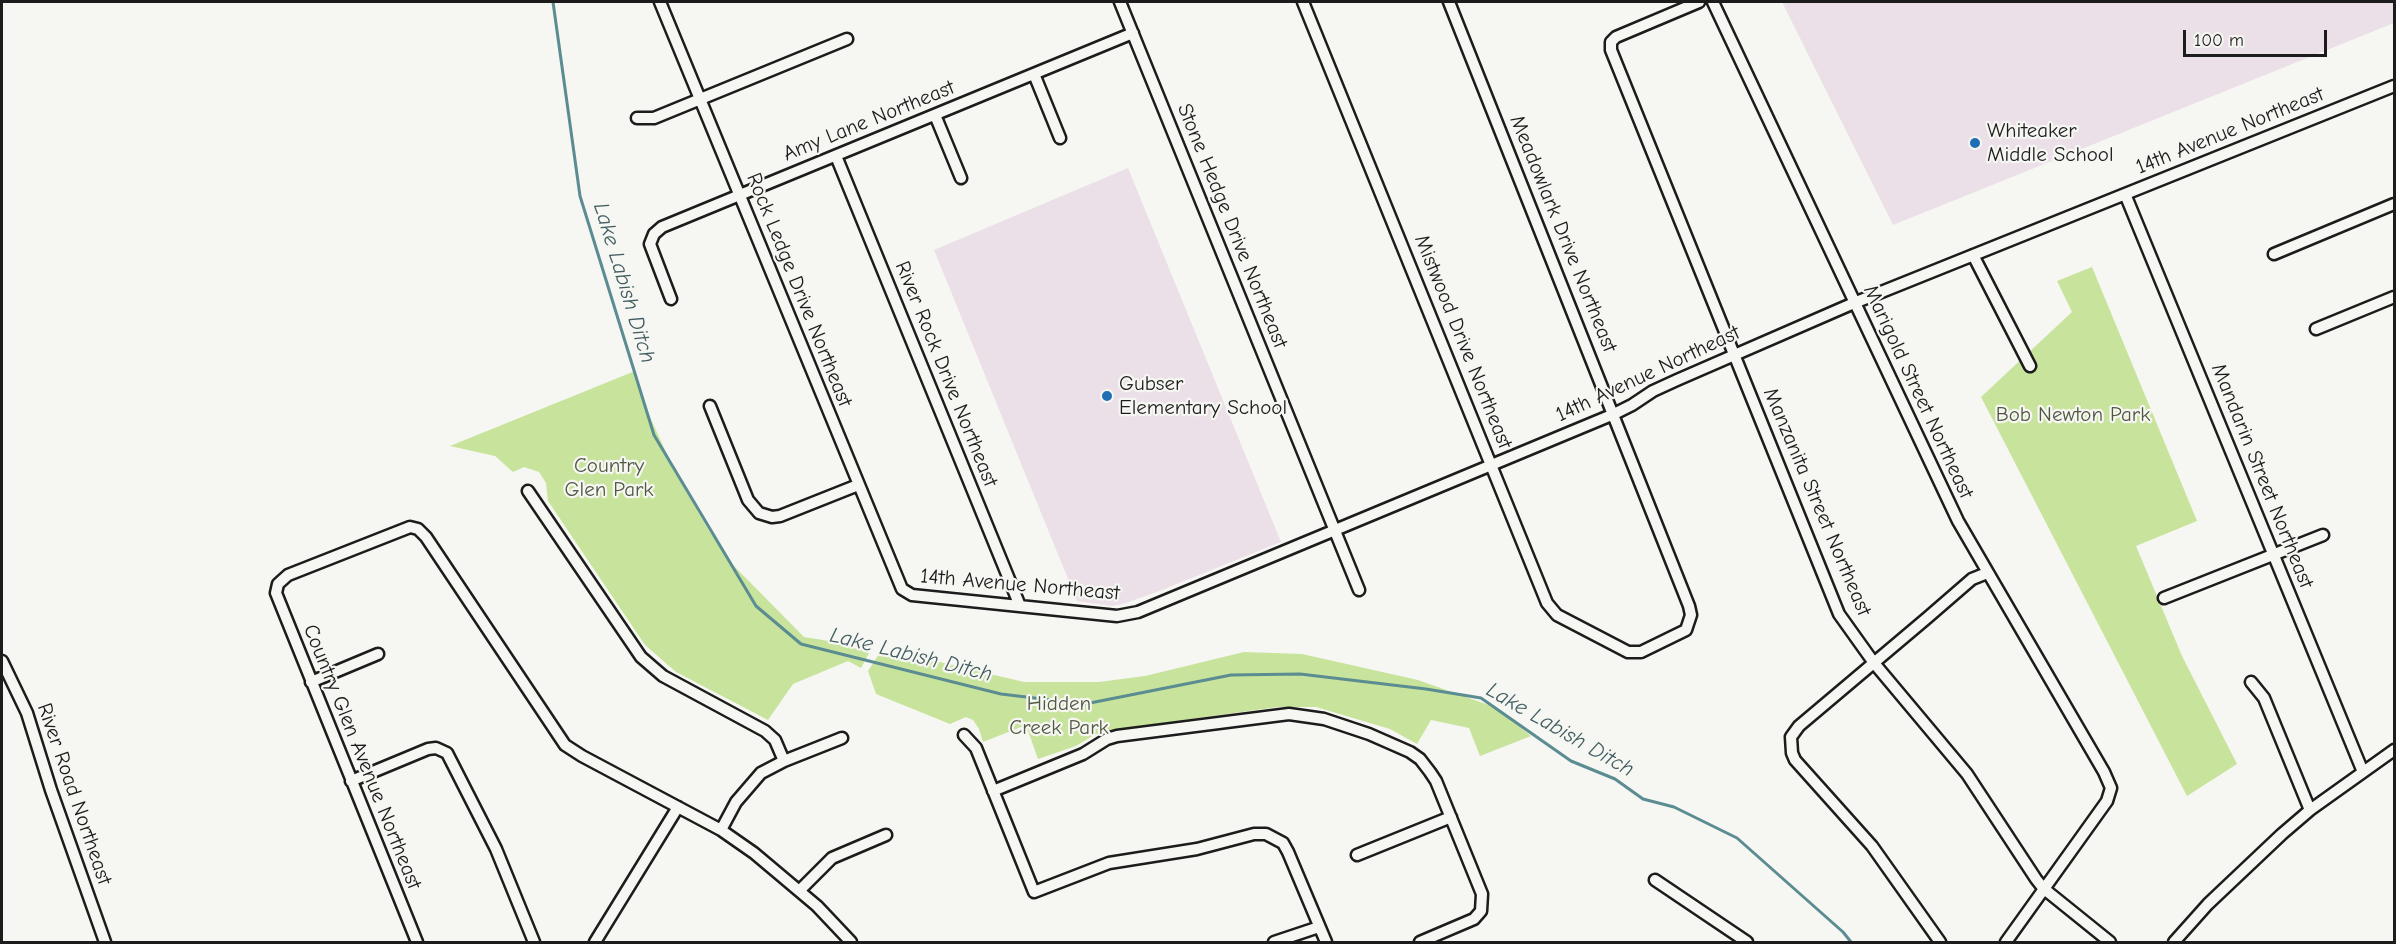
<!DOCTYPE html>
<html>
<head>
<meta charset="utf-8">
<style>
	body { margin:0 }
	#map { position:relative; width:2396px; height:944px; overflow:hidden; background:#f6f6f2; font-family:"Comic Neue",sans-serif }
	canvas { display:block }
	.frame { position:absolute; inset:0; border:3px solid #1c1c1c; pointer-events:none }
	.scale { position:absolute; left:2183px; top:30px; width:144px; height:27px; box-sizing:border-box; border:3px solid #1c1c1c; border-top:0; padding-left:8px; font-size:18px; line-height:21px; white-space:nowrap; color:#1c1c1c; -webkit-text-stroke:4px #f6f6f2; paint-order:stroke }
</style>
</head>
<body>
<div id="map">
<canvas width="2396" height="944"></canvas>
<div class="frame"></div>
<div class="scale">100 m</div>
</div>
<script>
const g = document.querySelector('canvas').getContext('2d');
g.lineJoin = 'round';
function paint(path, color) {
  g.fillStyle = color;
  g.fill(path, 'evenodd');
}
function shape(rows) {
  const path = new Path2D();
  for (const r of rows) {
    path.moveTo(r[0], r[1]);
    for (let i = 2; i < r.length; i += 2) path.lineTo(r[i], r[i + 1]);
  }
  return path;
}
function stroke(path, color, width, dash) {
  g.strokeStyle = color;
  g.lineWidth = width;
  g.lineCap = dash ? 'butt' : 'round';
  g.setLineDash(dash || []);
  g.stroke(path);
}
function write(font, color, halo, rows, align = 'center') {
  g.font = font + ' "Comic Neue",sans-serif';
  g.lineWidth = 4.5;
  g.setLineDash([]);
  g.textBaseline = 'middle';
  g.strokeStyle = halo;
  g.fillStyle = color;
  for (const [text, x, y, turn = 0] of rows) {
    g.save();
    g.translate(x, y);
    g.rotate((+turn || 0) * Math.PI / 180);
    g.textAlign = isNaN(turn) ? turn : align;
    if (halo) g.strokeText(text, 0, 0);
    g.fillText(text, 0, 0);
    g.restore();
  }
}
const built = shape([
	[1782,2,2394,2,2394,23,1893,225],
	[1128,168,1281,542,1162,590,1123,604,1112,606,1077,601,934,250]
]);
const green = shape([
	[2092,267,2197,521,2136,546,2182,656,2237,764,2187,796,1981,397,2072,312,2057,281],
	[635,371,644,404,675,472,708,529,733,565,804,637,835,642,869,653,861,668,848,661,793,684,768,720,676,672,645,645,548,501,546,483,539,472,524,467,513,472,495,456,450,446],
	[1244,652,1302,654,1418,680,1497,708,1531,736,1480,756,1469,728,1431,720,1417,744,1390,729,1316,707,1278,707,1111,730,1094,735,1076,746,1038,759,1026,725,983,742,979,729,973,720,966,717,950,724,876,694,868,671,879,654,931,660,1024,682,1099,682,1145,676]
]);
const stream = shape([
	[553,2,580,196,654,435,756,606,801,644,1001,694,1085,704,1231,675,1300,674,1426,689,1481,698,1571,761,1615,779,1643,799,1674,807,1737,838,1843,932,1851,942]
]);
const minor = shape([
	[660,2,902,589,912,595,1117,616,1138,612,1614,414,1632,405,1653,391,1677,380,1854,303,2394,86],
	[1120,2,1359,590],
	[1303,2,1547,603,1557,615,1628,652,1641,652,1686,630,1691,615,1689,606,1449,2],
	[1699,2,1616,37,1611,42,1611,50,1839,614,1874,663,1967,774,2036,879,2043,888,2110,942],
	[1713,2,1958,521,2104,772,2111,788,2107,801,2006,942],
	[1034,74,1060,138],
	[935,115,961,178],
	[637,118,654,118,847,39],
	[836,156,1020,606],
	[2125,194,2363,772],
	[2274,254,2394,204],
	[1973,255,2030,366],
	[671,299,650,244,654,234,662,227,1133,33],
	[2316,329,2394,297],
	[710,406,748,500,759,513,772,517,780,516,858,485],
	[528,491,641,657,663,676,765,731,775,740,784,761],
	[2164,598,2323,535],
	[2,661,27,713,51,790,105,942],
	[311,682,378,654],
	[2251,682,2264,698,2310,810],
	[964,735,976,748,1034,892,1109,863,1197,849,1254,834,1266,834,1283,843,1288,852,1326,942],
	[351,781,428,749,436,748,447,753,496,849,534,942],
	[993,791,1083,754,1107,739,1117,736,1289,714,1324,719,1369,734,1410,752,1420,759,1430,772,1436,781,1482,894,1481,911,1474,919,1420,942],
	[721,830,736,802,761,773,784,761,842,738],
	[1357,855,1451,817],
	[1655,880,1747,942],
	[800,890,832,858,886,835],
	[417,942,276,593,278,584,288,575,410,527,418,529,426,537,565,745,582,756,721,830,754,853,817,906,851,942],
	[595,942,678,807],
	[1274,942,1319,927],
	[1940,942,1872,846,1795,760,1792,753,1791,737,1799,726,1927,618,1972,579,1987,573],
	[2174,942,2208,904,2282,834,2310,810,2394,750]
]);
const markers = [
	[1975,143,6,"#1f6fb2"],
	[1107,396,6,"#1f6fb2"]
];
const streetNames = [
	["Amy Lane Northeast",869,121,-22],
	["14th Avenue Northeast",2230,131,-22],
	["Stone Hedge Drive Northeast",1232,226,68],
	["Meadowlark Drive Northeast",1563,234,68],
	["Rock Ledge Drive Northeast",799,290,68],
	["Mistwood Drive Northeast",1463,342,68],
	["River Rock Drive Northeast",946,374,68],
	["14th Avenue Northeast",1648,374,-25],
	["Marigold Street Northeast",1918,392,65],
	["Mandarin Street Northeast",2262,476,68],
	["Manzanita Street Northeast",1817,502,67],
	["14th Avenue Northeast",1020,585,5],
	["Country Glen Avenue Northeast",362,757,68],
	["River Road Northeast",74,794,71]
];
const poiNames = [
	["Whiteaker",1987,131],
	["Middle School",1987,155],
	["Gubser",1119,384],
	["Elementary School",1119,408]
];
const parkNames = [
	["Bob Newton Park",2073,415],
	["Country",609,466],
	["Glen Park",609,490],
	["Hidden",1059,704],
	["Creek Park",1059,728]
];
const waterNames = [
	["Lake Labish Ditch",624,283,73],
	["Lake Labish Ditch",911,655,14],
	["Lake Labish Ditch",1560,730,30]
];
paint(built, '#ece0e8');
paint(green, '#c8e49c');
stroke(stream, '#5b8c92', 3);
stroke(minor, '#1c1c1c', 15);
stroke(minor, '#f6f6f2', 10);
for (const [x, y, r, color] of markers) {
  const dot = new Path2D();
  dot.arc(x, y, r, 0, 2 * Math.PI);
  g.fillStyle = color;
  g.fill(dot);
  stroke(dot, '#f6f6f2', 2);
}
write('21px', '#1c1c1c', '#f6f6f2', streetNames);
write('21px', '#1c1c1c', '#f6f6f2', poiNames, 'left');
write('21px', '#505842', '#f6f6f2', parkNames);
write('italic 22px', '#415d61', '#f6f6f2', waterNames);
</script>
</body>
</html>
